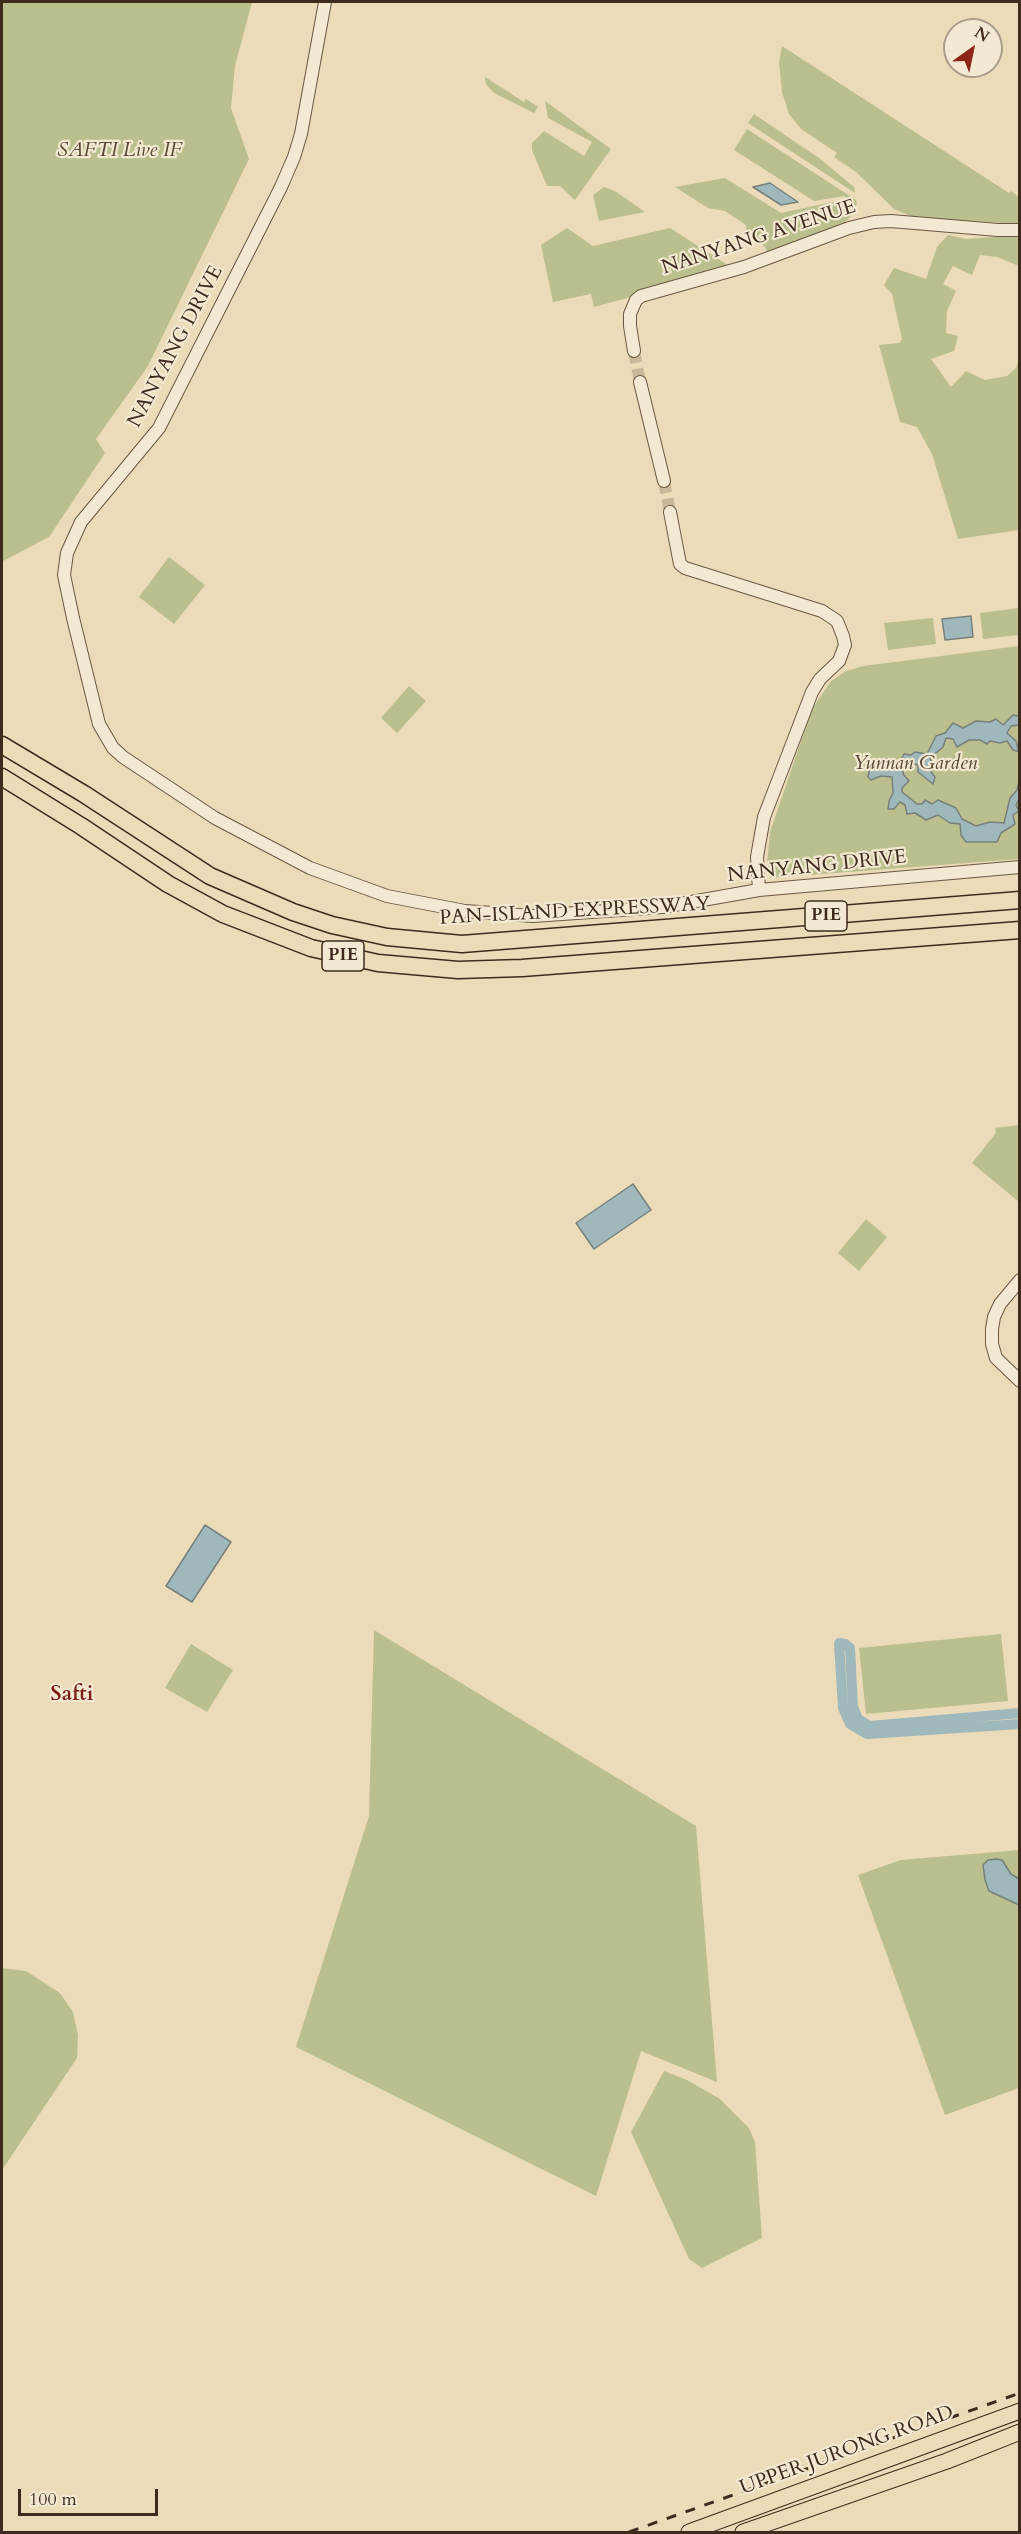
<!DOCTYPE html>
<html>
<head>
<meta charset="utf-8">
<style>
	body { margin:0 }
	#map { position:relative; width:1021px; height:2534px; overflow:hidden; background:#ecdbb9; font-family:Cardo,serif }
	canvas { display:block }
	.frame { position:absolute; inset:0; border:3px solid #3e2b1d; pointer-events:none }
	.north { position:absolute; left:943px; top:18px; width:60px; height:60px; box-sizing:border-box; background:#f3e8d2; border:2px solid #ab9c8a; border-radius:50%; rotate:33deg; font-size:16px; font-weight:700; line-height:24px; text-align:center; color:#3e2b1d }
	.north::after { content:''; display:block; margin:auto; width:21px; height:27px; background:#8f2418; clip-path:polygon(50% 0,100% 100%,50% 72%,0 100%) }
	.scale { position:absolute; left:18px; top:2489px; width:140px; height:27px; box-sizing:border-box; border:3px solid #3e2b1d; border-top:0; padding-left:8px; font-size:18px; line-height:21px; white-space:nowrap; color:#3e2b1d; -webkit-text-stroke:4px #f3e8d2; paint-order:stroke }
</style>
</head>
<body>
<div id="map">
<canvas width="1021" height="2534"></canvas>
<div class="frame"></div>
<div class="north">N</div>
<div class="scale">100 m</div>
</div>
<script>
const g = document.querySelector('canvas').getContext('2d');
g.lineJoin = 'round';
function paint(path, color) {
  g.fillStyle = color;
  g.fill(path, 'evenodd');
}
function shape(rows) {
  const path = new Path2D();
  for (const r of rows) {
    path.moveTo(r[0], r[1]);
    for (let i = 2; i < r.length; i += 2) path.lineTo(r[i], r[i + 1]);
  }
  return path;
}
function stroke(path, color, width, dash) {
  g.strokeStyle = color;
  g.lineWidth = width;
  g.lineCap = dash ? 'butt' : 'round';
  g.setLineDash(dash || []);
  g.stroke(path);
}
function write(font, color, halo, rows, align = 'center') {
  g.font = font + ' Cardo,serif';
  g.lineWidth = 4.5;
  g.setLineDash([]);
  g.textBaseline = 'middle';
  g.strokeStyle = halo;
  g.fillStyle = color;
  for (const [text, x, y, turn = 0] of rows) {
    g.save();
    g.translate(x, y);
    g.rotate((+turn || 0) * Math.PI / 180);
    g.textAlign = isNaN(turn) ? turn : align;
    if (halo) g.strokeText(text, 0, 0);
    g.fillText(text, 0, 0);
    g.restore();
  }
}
const green = shape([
	[2,2,252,2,235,66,231,108,249,159,148,366,96,439,105,453,49,537,3,561,2,574],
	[782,46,1009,193,1011,191,1019,197,1019,224,913,217,894,209,856,172,834,157,837,153,801,129,789,114,782,92,779,62],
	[485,77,524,102,526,99,538,107,534,113,494,93,486,84],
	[545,101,611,149,575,200,560,186,547,186,532,150,532,143,544,131,584,156,592,142,548,118],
	[754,114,819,158,854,187,855,193,748,123],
	[747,129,856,200,857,204,850,217,841,226,767,252,765,247,747,235,746,225,725,211,708,208,675,187,725,178,781,213,847,199,844,196,814,201,734,150],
	[604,187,615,191,645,212,599,221,593,195],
	[567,228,593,246,670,228,734,269,594,307,591,294,553,302,541,245],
	[948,235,966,239,1019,235,1019,266,997,257,980,255,972,275,953,266,943,284,956,291,947,311,946,333,958,336,954,351,931,359,951,387,966,371,985,380,1007,376,1016,368,1019,358,1019,530,958,539,932,454,917,427,900,422,879,345,899,343,902,339,892,294,884,285,894,268,926,279,937,247],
	[169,557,205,585,174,624,139,597],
	[1019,608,1019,635,983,639,980,613],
	[933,618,936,644,888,650,884,623],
	[1019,646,1019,859,770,878,767,863,770,832,812,709,831,681,846,671,863,666],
	[409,686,426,701,397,733,381,718],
	[1019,1125,1020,1125,1019,1202,972,1163,996,1133,995,1128],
	[866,1219,887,1237,859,1271,838,1253],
	[374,1630,696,1826,717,2082,641,2051,596,2196,296,2047,369,1816],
	[1001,1634,1008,1701,866,1714,859,1648],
	[191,1644,233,1670,207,1712,165,1688],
	[1019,1850,1019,2088,945,2115,858,1875,901,1860],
	[2,1968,26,1971,60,1993,73,2012,78,2035,77,2058,2,2170],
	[664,2071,687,2080,720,2099,749,2128,755,2142,762,2238,702,2268,689,2259,631,2132]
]);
const water = shape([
	[770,183,798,202,781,205,753,187,770,183],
	[971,616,973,637,945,640,942,619,971,616],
	[1013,715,1019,716,1019,725,1011,726,1007,733,1016,741,1019,752,1013,750,1007,741,1000,743,990,741,987,744,980,740,969,740,957,747,953,739,946,738,943,747,930,758,933,768,931,772,935,777,933,784,918,772,918,765,910,763,903,770,903,774,909,781,902,788,902,792,917,804,922,804,925,800,932,804,938,800,956,808,962,819,976,826,990,822,1004,823,1010,798,1017,790,1019,781,1019,799,1016,805,1019,811,1013,815,1015,824,1001,833,997,842,966,842,961,835,960,824,950,823,938,815,926,820,915,813,907,814,905,805,900,802,894,809,888,809,889,801,893,793,892,777,881,776,871,780,868,777,870,767,879,759,890,759,896,764,901,761,904,754,911,755,915,752,927,754,936,736,945,733,953,723,963,728,976,721,990,722,996,719,1003,725,1013,715],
	[633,1184,651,1210,594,1249,576,1223,633,1184],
	[205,1525,231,1542,192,1602,166,1586,205,1525],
	[996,1859,1002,1860,1011,1874,1019,1879,1019,1905,989,1891,985,1880,983,1865,988,1860,996,1859]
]);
const canal = shape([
	[1020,1713,870,1726,858,1719,853,1707,850,1648,845,1644,839,1643,843,1708,850,1724,867,1734,1020,1724]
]);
const minorTunnel = shape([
	[634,351,640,382],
	[664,481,670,512]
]);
const minor = shape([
	[325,2,301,134,294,157,281,187,159,428,81,522,67,553,64,575,73,618,99,724,113,748,123,757,215,818,310,868,387,896,465,911,533,916,663,907,759,890,1020,867],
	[634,351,630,326,630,314,636,300,641,296,744,267,849,228,874,222,891,221,998,230,1020,230],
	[640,382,664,481],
	[670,512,680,564,685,568,822,611,837,621,843,636,845,645,839,661,820,679,812,692,764,817,757,857,759,890],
	[1020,1280,1000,1304,994,1317,992,1329,992,1344,996,1358,1020,1381]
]);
const major = shape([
	[689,2532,1020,2411],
	[743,2532,947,2461,1020,2432]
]);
const highway = shape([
	[2,745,84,794,210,876,293,912,332,925,387,937,462,944,1020,900],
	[2,777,81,826,168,884,223,914,311,948,378,963,458,970,522,968,1020,930]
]);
const rail = shape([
	[629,2532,1020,2393]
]);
const shields = [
	[826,916,42],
	[343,956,42]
];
const shieldNames = [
	["PIE",826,916],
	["PIE",343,956]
];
const parkNames = [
	["SAFTI Live IF",120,151],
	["Yunnan Garden",915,764]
];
const streetNames = [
	["NANYANG AVENUE",759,238,-18],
	["NANYANG DRIVE",176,347,-62],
	["NANYANG DRIVE",817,867,-6],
	["PAN-ISLAND EXPRESSWAY",575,912,-3],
	["UPPER JURONG ROAD",847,2451,-20]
];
const neighbourhoodNames = [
	["Safti",72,1695]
];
paint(green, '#bbbf8d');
paint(water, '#9fb8bb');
stroke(water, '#78807c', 1.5);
stroke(canal, '#9fb8bb', 10);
stroke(minorTunnel, '#c9b89a', 12, [12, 6]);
stroke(minor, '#6a5744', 14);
stroke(major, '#3e2b1d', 17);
stroke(highway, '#3e2b1d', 19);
stroke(minor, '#f3e8d2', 12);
stroke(major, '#ecdbb9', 15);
stroke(highway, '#ecdbb9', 16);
stroke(rail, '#3e2b1d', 3, [10, 10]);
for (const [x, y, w] of shields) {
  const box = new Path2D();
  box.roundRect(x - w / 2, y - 15, w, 30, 4.5);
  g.fillStyle = '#f3e8d2';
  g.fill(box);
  stroke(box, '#3e2b1d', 1.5);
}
write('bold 18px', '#3e2b1d', null, shieldNames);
write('italic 20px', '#574933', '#f3e8d2', parkNames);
write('20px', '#3e2b1d', '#f3e8d2', streetNames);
write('bold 21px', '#7a1f14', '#f3e8d2', neighbourhoodNames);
</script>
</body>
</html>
